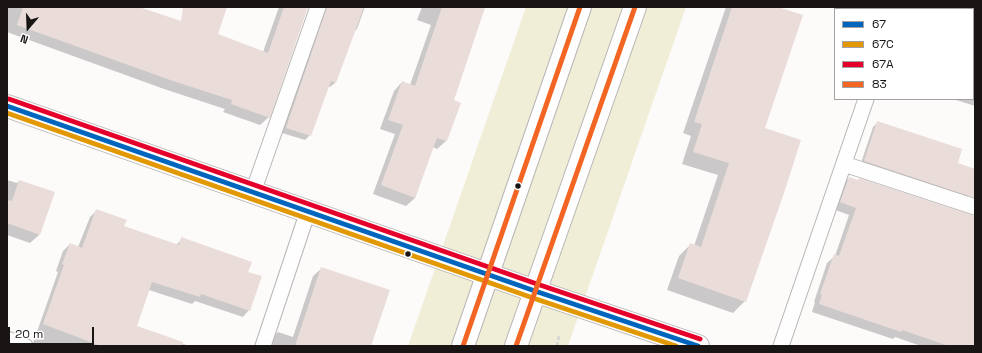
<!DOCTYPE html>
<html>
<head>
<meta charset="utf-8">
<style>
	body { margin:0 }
	#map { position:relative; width:982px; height:353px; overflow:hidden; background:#fdfbfa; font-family:"Space Grotesk",sans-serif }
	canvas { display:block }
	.frame { position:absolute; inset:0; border:8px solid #181514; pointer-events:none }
	.legend { position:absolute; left:834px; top:8px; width:140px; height:92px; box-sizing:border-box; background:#fff; border:1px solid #a3a1a1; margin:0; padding:5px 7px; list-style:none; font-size:12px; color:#181514 }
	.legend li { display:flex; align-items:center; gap:8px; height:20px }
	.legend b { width:20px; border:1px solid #a3a1a1 }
	.north { position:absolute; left:8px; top:8px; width:40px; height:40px; -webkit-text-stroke:3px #fff; paint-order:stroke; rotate:199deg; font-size:11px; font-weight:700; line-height:16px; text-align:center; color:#181514 }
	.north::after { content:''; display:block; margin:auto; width:14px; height:18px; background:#181514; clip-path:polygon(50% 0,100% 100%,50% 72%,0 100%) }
	.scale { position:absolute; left:8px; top:327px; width:86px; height:18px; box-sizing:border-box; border:2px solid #181514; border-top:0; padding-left:5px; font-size:12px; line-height:14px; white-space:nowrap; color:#181514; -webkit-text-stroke:3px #fff; paint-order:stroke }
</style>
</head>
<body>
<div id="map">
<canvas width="982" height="353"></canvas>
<div class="frame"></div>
<ul class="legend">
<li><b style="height:5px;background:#0065bd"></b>67</li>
<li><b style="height:5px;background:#e19802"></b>67C</li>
<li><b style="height:5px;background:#e4002b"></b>67A</li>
<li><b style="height:5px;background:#f26522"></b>83</li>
</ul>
<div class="north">N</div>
<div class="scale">20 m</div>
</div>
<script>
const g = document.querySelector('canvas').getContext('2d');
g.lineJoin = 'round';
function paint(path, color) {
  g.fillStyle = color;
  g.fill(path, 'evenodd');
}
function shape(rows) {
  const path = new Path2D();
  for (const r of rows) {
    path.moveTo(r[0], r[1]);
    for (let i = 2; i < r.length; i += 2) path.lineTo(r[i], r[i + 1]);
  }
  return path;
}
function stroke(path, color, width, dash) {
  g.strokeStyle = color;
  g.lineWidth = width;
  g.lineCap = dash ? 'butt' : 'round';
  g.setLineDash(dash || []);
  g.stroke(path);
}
const green = shape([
	[526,7,686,7,568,346,408,346]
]);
const shadow = shape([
	[7,7,136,7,263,52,279,7,307,7,269,117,260,125,223,112,225,109,164,89,7,32],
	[326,7,365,7,357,29,353,33,335,83,330,87,328,86,310,135,305,140,282,133,322,15,323,11],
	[422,7,485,7,453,101,446,141,437,149,433,147,415,198,406,206,373,194,395,134,380,129,394,91,402,82,410,85,431,25,417,20],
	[726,7,775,7,764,129,745,301,733,313,667,290,679,256,691,244,694,246,718,175,682,164,691,136,683,133],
	[973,55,975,56,975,106,953,99,973,99],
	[878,122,957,164,968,195,964,200,860,166,873,127],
	[849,178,975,239,975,346,921,346,895,337,893,339,812,312,815,302,814,302,827,263,835,256,849,215,833,209,842,186],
	[7,180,17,183,19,181,39,235,30,243,7,235],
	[97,210,123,226,176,245,182,239,247,273,249,310,243,317,195,301,192,304,149,290,136,327,189,346,32,346,58,272,56,271,63,251,70,244,78,247,90,217],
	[322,268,370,346,268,346,270,340,278,332,293,337,313,276]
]);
const building = shape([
	[23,7,139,7,181,21,183,7,227,7,218,34,268,53,284,7,308,7,270,118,231,104,232,100,173,81,17,25],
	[327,7,364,7,336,83,331,81,311,136,286,128],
	[442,7,485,7,454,100,461,103,447,141,437,138,415,198,381,185,403,125,388,120,402,81,415,86],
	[732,7,778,7,803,15,765,128,801,140,784,193,746,302,678,278,690,243,701,247,729,163,693,152,702,124,694,122],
	[877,121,962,149,958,163,975,169,975,198,864,161],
	[849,177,858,180,859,178,975,216,975,346,949,346,902,330,901,332,819,304,822,295,820,294,834,254,839,256,856,208,840,202],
	[19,180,55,192,40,235,7,223,7,200,12,201],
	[96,209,127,220,124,226,179,245,181,237,252,262,248,272,262,276,250,311,201,294,200,297,152,282,137,326,183,342,183,346,101,346,43,324,64,265,62,264,70,243,82,248],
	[321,267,390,290,371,346,295,346]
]);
const path = shape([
	[557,346,559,336]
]);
const lane = shape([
	[897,9,897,7],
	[844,164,975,207],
	[253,192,318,7],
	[7,339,25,346],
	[263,346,308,211],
	[781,346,866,99]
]);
const secondary = shape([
	[7,106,535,291,698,346],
	[463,346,580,7],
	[516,346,635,7]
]);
const bus1 = shape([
	[7,106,535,291,698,346]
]);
const bus2 = shape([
	[7,113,533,298,676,346]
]);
const bus3 = shape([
	[9,99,537,284,700,339]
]);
const bus4 = shape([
	[463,346,580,7],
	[516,346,635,7]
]);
const markers = [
	[518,186,3.5,"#181514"],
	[408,254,3.5,"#181514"]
];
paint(green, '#f0eed6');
paint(shadow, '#0003');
paint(building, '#e9dcd9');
stroke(lane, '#b8b6b5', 17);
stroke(secondary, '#b8b6b5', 24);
stroke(path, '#d5d5d5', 2.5, [4, 2]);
stroke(lane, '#fffefe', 15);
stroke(secondary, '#fffefe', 22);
stroke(bus1, '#0065bd', 5);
stroke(bus2, '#e19802', 5);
stroke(bus3, '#e4002b', 5);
stroke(bus4, '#f26522', 5);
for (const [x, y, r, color] of markers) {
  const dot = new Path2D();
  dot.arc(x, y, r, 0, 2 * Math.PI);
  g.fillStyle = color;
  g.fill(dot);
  stroke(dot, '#fff', 1.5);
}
</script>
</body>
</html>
